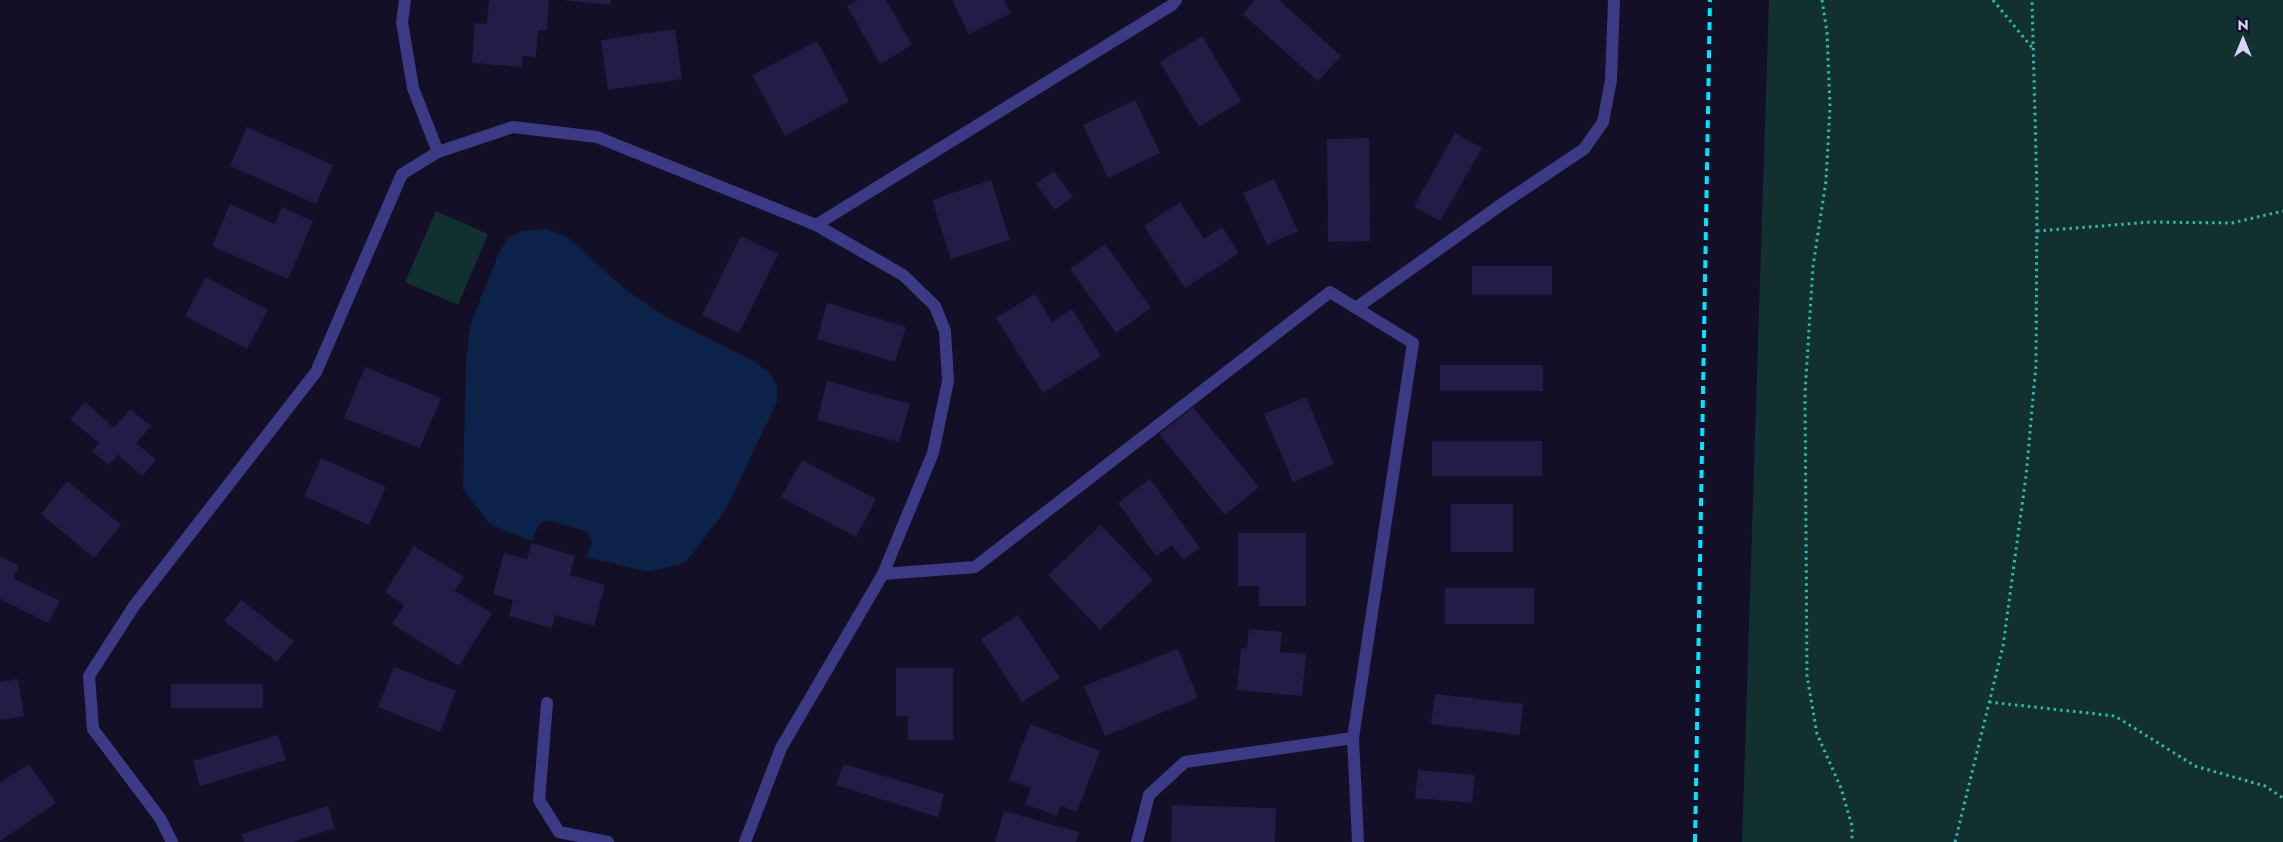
<!DOCTYPE html>
<html>
<head>
<meta charset="utf-8">
<style>
	body { margin:0 }
	#map { position:relative; width:2283px; height:842px; overflow:hidden; background:#130f26; font-family:Jost,sans-serif }
	canvas { display:block }
	.north { position:absolute; left:2218px; top:15px; width:50px; height:50px; -webkit-text-stroke:4px #130f26; paint-order:stroke; rotate:0deg; font-size:14px; font-weight:700; line-height:20px; text-align:center; color:#d9d4ff }
	.north::after { content:''; display:block; margin:auto; width:18px; height:22px; background:#d9d4ff; clip-path:polygon(50% 0,100% 100%,50% 72%,0 100%) }
</style>
</head>
<body>
<div id="map">
<canvas width="2283" height="842"></canvas>
<div class="north">N</div>
</div>
<script>
const g = document.querySelector('canvas').getContext('2d');
g.lineJoin = 'round';
function paint(path, color) {
  g.fillStyle = color;
  g.fill(path, 'evenodd');
}
function shape(rows) {
  const path = new Path2D();
  for (const r of rows) {
    path.moveTo(r[0], r[1]);
    for (let i = 2; i < r.length; i += 2) path.lineTo(r[i], r[i + 1]);
  }
  return path;
}
function stroke(path, color, width, dash) {
  g.strokeStyle = color;
  g.lineWidth = width;
  g.lineCap = dash ? 'butt' : 'round';
  g.setLineDash(dash || []);
  g.stroke(path);
}
const green = shape([
	[1769,0,2283,0,2283,842,1742,842],
	[436,211,488,234,458,305,405,282]
]);
const water = shape([
	[545,229,566,236,625,289,669,319,755,362,770,373,777,386,777,402,725,511,685,563,648,572,586,557,592,543,588,532,547,520,538,526,532,541,491,525,463,489,466,362,470,325,499,252,509,237,523,231]
]);
const building = shape([
	[489,0,549,0,547,30,538,30,536,57,523,56,522,67,472,63,475,23,487,24],
	[561,0,611,0,610,5],
	[858,0,886,0,912,45,880,64,847,6],
	[952,0,1004,0,1011,13,969,34],
	[1255,0,1279,0,1341,56,1318,81,1243,14],
	[675,29,682,79,608,90,601,40],
	[1202,36,1241,101,1199,127,1160,62],
	[817,41,849,101,785,136,752,75],
	[1135,100,1160,153,1108,178,1083,125],
	[247,127,333,165,316,204,230,166],
	[1455,133,1482,148,1440,221,1414,206],
	[1369,138,1370,241,1328,242,1327,139],
	[1054,171,1073,197,1055,210,1036,184],
	[1274,179,1298,231,1267,245,1243,193],
	[991,180,1010,240,951,259,932,200],
	[1180,202,1204,239,1222,227,1239,253,1185,288,1144,226],
	[230,204,275,224,282,207,313,221,288,279,212,246],
	[741,236,778,254,739,333,702,315],
	[1105,244,1151,308,1116,333,1070,269],
	[1472,266,1552,266,1552,295,1472,295],
	[206,277,268,310,247,349,185,316],
	[1035,294,1052,322,1072,309,1101,356,1043,393,996,318],
	[827,303,906,327,895,362,817,339],
	[1440,365,1543,365,1543,391,1440,391],
	[365,367,441,398,420,448,344,418],
	[827,381,910,404,899,442,817,420],
	[1306,397,1334,464,1293,482,1264,414],
	[85,402,114,428,130,409,151,426,136,443,156,460,142,476,118,455,109,465,92,451,99,443,70,419],
	[1193,407,1259,487,1225,515,1159,434],
	[1432,441,1542,441,1542,476,1432,476],
	[321,458,386,487,369,525,304,496],
	[802,460,876,499,856,537,781,497],
	[1150,479,1200,548,1183,560,1172,545,1156,556,1118,503],
	[67,481,121,525,94,558,41,514],
	[1451,504,1513,504,1513,552,1451,552],
	[1101,525,1153,580,1100,630,1048,575],
	[1238,533,1306,533,1306,606,1259,606,1259,586,1238,586],
	[532,543,575,556,570,575,605,585,594,626,555,615,552,628,509,616,513,600,493,594,504,553,527,559],
	[414,546,464,577,455,591,492,613,459,666,392,624,404,605,385,592],
	[0,556,19,566,13,578,60,601,48,623,0,599],
	[1445,588,1534,588,1534,624,1445,624],
	[241,600,294,641,277,662,224,621],
	[1018,615,1060,678,1022,702,981,639],
	[1249,629,1282,632,1280,652,1306,654,1302,696,1237,690,1241,648,1247,648],
	[1178,649,1198,698,1105,736,1084,686],
	[394,667,456,691,440,732,378,707],
	[896,668,953,668,953,740,908,740,908,716,896,716],
	[18,679,24,716,0,720,0,682],
	[171,684,263,684,263,708,171,708],
	[1435,694,1523,704,1520,735,1431,724],
	[1030,724,1100,751,1077,812,1061,806,1057,816,1025,804,1031,788,1009,780],
	[278,735,286,760,200,786,193,761],
	[29,764,56,803,0,841,0,783],
	[844,764,944,794,938,817,836,785],
	[1418,770,1475,775,1472,803,1415,798],
	[1172,805,1276,808,1275,842,1171,842],
	[328,806,335,828,293,842,244,842,242,834],
	[1004,811,1079,832,1076,842,995,842]
]);
const path = shape([
	[1822,0,1827,32,1830,107,1826,181,1813,266,1805,393,1807,676,1817,734,1841,788,1852,826,1852,842],
	[1993,0,2034,50],
	[2037,231,2151,222,2232,223,2283,211],
	[1989,702,2115,716,2195,766,2265,786,2283,798],
	[1955,842,2003,646,2026,476,2036,365,2037,194,2032,0]
]);
const service = shape([
	[816,225,1172,5,1176,0],
	[1356,308,1502,204,1584,149,1603,122,1611,80,1614,0],
	[883,574,975,567,1330,292,1413,343,1353,738,1358,842],
	[547,703,539,800,559,832,608,842],
	[172,842,160,818,93,729,89,676,134,606,316,372,402,174,438,152,513,127,597,137,816,225,903,275,935,306,945,331,948,381,933,453,883,574,781,748,745,842],
	[1137,842,1149,795,1185,762,1353,738]
]);
const minor = shape([
	[405,0,402,22,413,88,438,152]
]);
const rail = shape([
	[1695,842,1710,0]
]);
paint(green, '#12302f');
paint(water, '#0c2248');
paint(building, '#241b47');
stroke(path, '#2fb8b0', 3, [2.5, 4]);
stroke(service, '#3d3a85', 12);
stroke(minor, '#3d3a85', 12);
stroke(rail, '#00e5ff', 4, [8, 6]);
</script>
</body>
</html>
